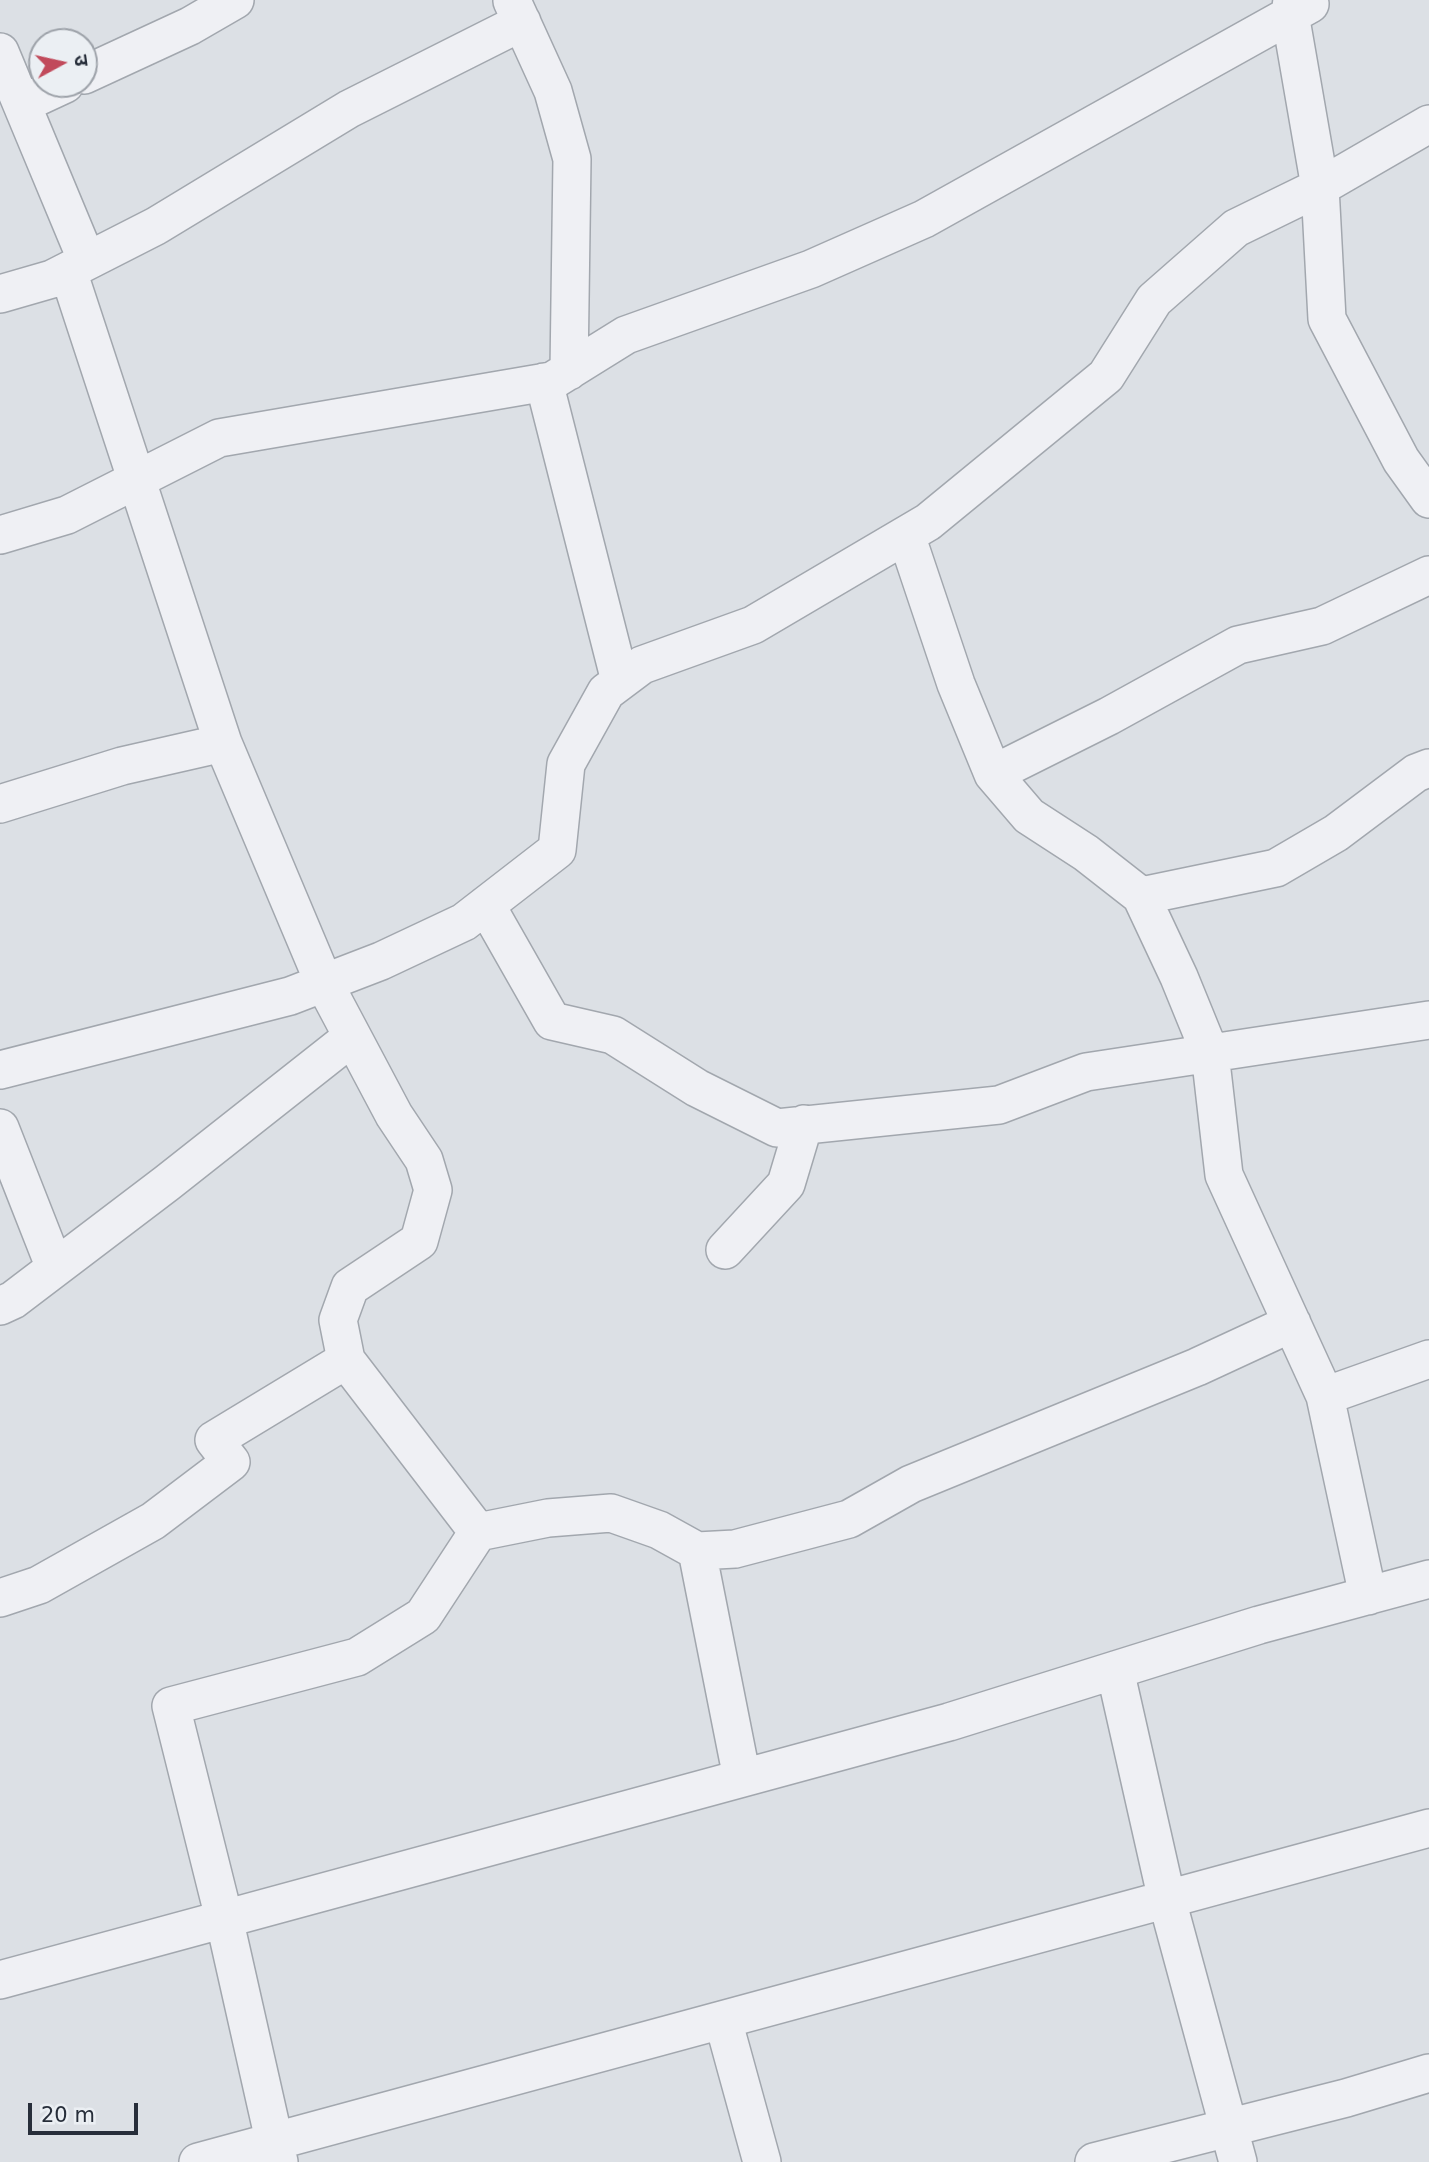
<!DOCTYPE html>
<html>
<head>
<meta charset="utf-8">
<style>
	body { margin:0 }
	#map { position:relative; width:1429px; height:2162px; overflow:hidden; background:#dce0e5; font-family:"DejaVu Sans","Noto Sans Devanagari",sans-serif }
	canvas { display:block }
	.north { position:absolute; left:28px; top:28px; width:70px; height:70px; box-sizing:border-box; background:#ebeff3; border:2px solid #9da2a9; border-radius:50%; rotate:82deg; font-size:19px; font-weight:700; line-height:28px; text-align:center; color:#272e3a }
	.north::after { content:''; display:block; margin:auto; width:24px; height:32px; background:#c14a5b; clip-path:polygon(50% 0,100% 100%,50% 72%,0 100%) }
	.scale { position:absolute; left:28px; top:2103px; width:110px; height:32px; box-sizing:border-box; border:4px solid #272e3a; border-top:0; padding-left:9px; font-size:21px; line-height:24px; white-space:nowrap; color:#272e3a; -webkit-text-stroke:5px #ebeff3; paint-order:stroke }
</style>
</head>
<body>
<div id="map">
<canvas width="1429" height="2162"></canvas>
<div class="north">उ</div>
<div class="scale">20 m</div>
</div>
<script>
const g = document.querySelector('canvas').getContext('2d');
g.lineJoin = 'round';
function shape(rows) {
  const path = new Path2D();
  for (const r of rows) {
    path.moveTo(r[0], r[1]);
    for (let i = 2; i < r.length; i += 2) path.lineTo(r[i], r[i + 1]);
  }
  return path;
}
function stroke(path, color, width, dash) {
  g.strokeStyle = color;
  g.lineWidth = width;
  g.lineCap = dash ? 'butt' : 'round';
  g.setLineDash(dash || []);
  g.stroke(path);
}
const street = shape([
	[512,1,553,91,572,159,569,371],
	[0,52,87,261],
	[84,75,190,26,235,0],
	[22,104,65,84],
	[1429,124,1320,187,1327,319,1401,460,1429,499],
	[68,271,223,743,324,983,394,1115,424,1160,433,1190,419,1241,350,1287,338,1320,346,1360,478,1532],
	[0,294,52,279,156,226,349,109,522,22],
	[544,382,620,681],
	[0,535,67,515,219,438,552,381,626,335,811,269,924,219,1310,4],
	[906,535,956,684,993,774,1029,816,1086,853,1141,896,1179,977,1210,1053,1224,1175,1325,1396,1368,1596],
	[993,774,1109,716,1238,645,1322,626,1429,575],
	[0,804,122,766,223,743],
	[1141,896,1276,868,1336,833,1416,773,1429,768],
	[486,905,552,1021,613,1035,697,1088,777,1128,999,1105,1086,1072,1429,1020],
	[0,1070,290,996,381,961,464,922,557,850,566,764,606,692,642,665,753,625,928,522,1106,376,1154,300,1236,228,1320,187,1290,14,1292,0],
	[0,1128,55,1268],
	[725,1250,786,1184,804,1124],
	[0,1306,13,1300,167,1183,352,1037],
	[1325,1396,1429,1359],
	[697,1551,742,1778],
	[0,1598,39,1585,153,1521,231,1462,214,1440,346,1360],
	[1115,1670,1167,1900,1238,2162],
	[0,1980,949,1722,1259,1625,1429,1579],
	[723,2020,762,2162],
	[198,2162,1429,1828],
	[279,2162,224,1918,171,1706,357,1657,423,1616,478,1532,548,1518,611,1513,659,1530,697,1551,735,1549,849,1519,911,1484,1197,1367,1292,1323],
	[1094,2162,1346,2098,1429,2073]
]);
stroke(street, '#a2a7ae', 40);
stroke(street, '#eff0f4', 37);
</script>
</body>
</html>
